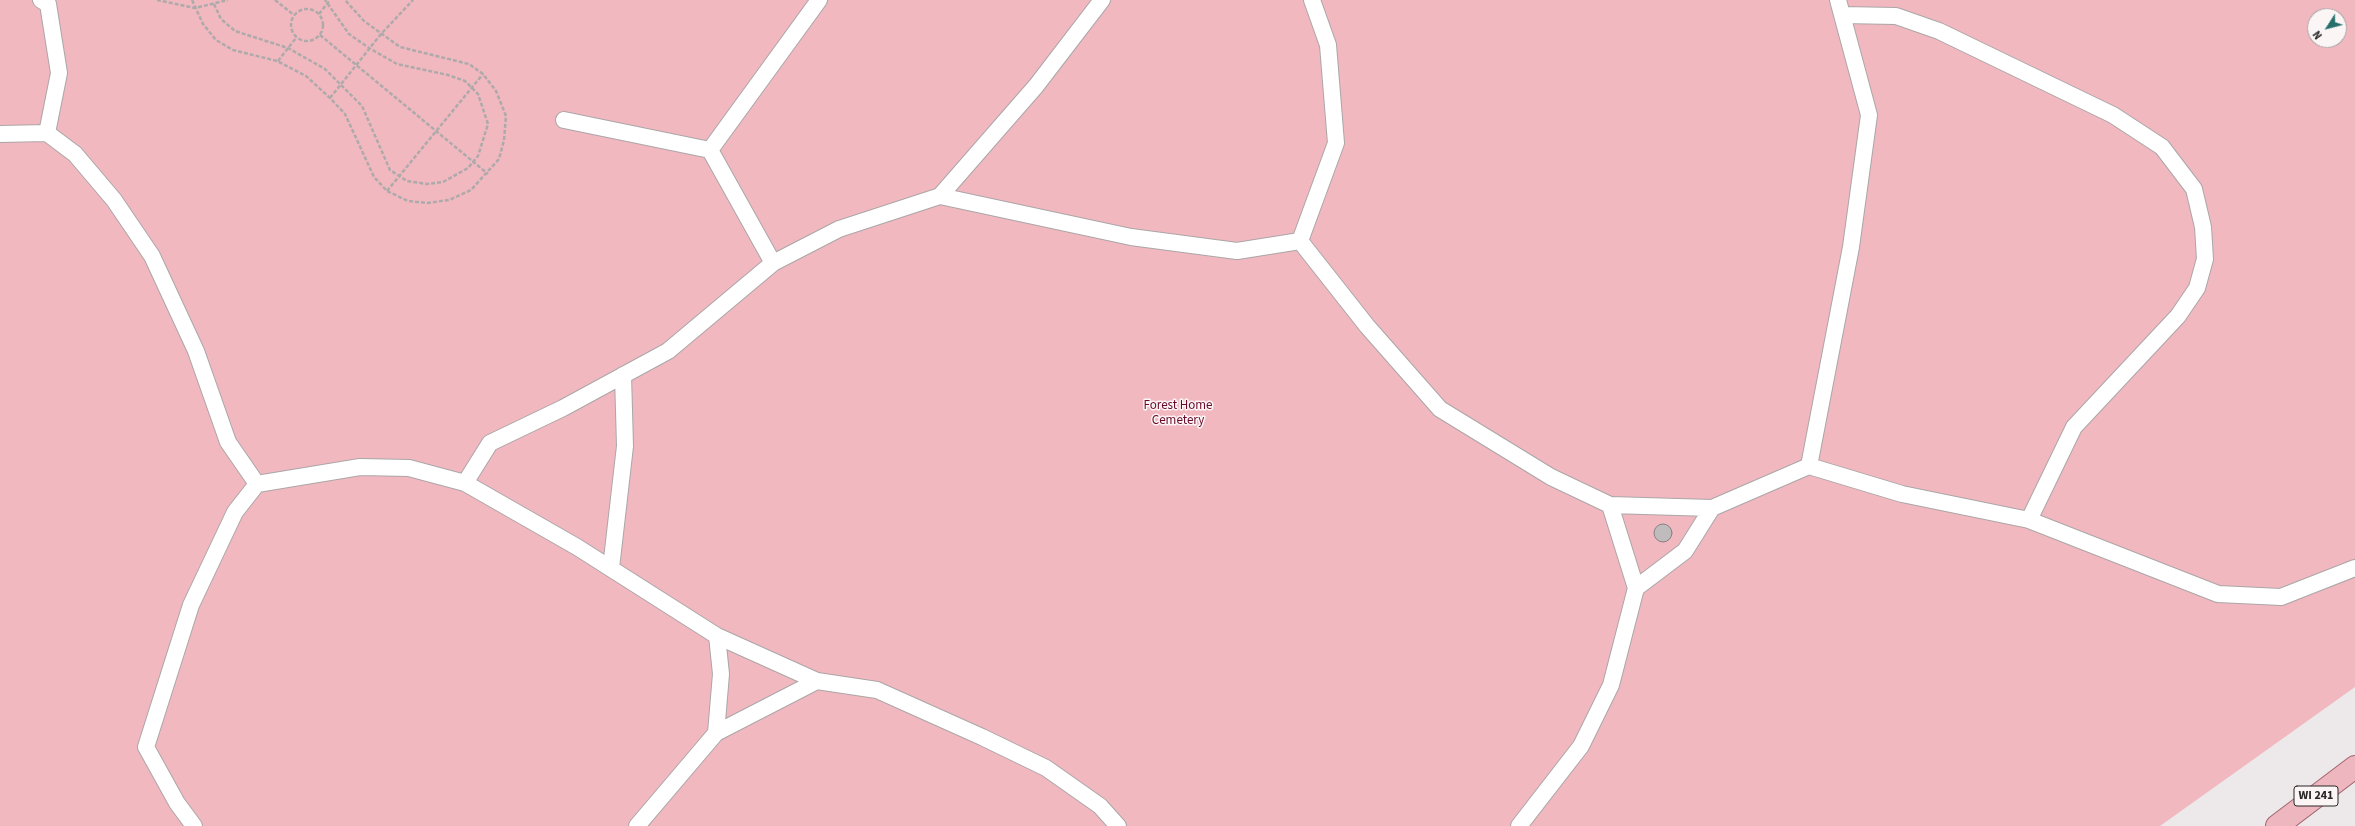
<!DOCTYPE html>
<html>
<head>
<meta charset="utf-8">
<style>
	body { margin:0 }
	#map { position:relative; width:2355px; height:826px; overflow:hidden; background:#ede8e9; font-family:"Source Sans 3",sans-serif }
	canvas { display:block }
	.north { position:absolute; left:2307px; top:8px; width:40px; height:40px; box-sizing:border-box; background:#fbf5f6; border:1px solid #a7a2a3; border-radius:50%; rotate:234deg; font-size:11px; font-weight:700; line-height:16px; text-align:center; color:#282626 }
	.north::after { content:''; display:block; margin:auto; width:14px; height:18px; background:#26706c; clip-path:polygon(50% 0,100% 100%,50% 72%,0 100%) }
</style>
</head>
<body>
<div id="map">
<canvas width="2355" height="826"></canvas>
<div class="north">N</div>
</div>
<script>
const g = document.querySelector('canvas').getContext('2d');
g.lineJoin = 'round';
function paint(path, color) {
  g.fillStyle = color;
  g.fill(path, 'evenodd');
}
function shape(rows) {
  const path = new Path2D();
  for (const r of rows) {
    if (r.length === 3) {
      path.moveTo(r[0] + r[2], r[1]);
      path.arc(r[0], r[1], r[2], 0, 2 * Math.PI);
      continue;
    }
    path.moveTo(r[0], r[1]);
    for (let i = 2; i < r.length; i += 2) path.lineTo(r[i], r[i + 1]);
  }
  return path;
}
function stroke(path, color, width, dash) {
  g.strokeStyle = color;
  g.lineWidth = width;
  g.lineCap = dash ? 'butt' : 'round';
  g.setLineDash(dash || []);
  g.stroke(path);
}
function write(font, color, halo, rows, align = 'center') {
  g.font = font + ' "Source Sans 3",sans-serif';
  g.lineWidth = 3;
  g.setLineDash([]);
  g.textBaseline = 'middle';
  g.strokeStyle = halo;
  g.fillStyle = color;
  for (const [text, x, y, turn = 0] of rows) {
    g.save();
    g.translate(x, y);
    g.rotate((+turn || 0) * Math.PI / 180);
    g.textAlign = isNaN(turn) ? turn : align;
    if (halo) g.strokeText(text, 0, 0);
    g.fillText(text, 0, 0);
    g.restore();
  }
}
const green = shape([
	[0,0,2355,0,2355,687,2160,826,0,826],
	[2315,16,2339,16,2339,40,2315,40]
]);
const building = shape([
	[1663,533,9]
]);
const path = shape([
	[157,0,195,8,228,0],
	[192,0,203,24,216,40,233,50,277,61,306,76,330,98,345,114,374,177,387,191,408,201,427,203,449,200,471,190,499,159,504,140,506,116,496,91,483,74,469,64,400,47,364,21,345,0],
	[275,0,294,15],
	[214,4,221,19,235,31,288,48,325,69,362,106,390,170,407,181,427,184,443,182,468,168,478,156,488,124,478,94,465,81,448,75,397,64,369,48,349,34,325,0],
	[307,25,16],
	[319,14,330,0],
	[320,35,488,174],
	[278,61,296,38],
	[330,98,381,34,413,0],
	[387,191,483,74]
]);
const lane = shape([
	[41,0,48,4,59,73,47,133],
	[564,120,710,150],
	[0,134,47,133,75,154,114,200,152,256,196,351,228,442,257,484],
	[940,196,1036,86,1102,0],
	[1300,241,1336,143,1328,45,1312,0],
	[773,263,839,229,940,196,1131,237,1237,251,1300,241,1367,326,1440,409,1551,477,1610,505,1636,588,1611,685,1581,746,1519,826],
	[1809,466,1902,494,2029,520,2074,427,2178,316,2197,288,2205,259,2203,227,2194,189,2162,147,2113,115,1939,31,1896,16,1842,15],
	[465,483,490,443,563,408,668,351,773,263,710,150,819,0],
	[1610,505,1712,508,1809,466,1851,247,1869,115,1838,0],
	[2029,520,2218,594,2281,597,2355,568],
	[611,568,625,446,623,375],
	[1636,588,1685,551,1712,508],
	[817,681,877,690,982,737,1046,768,1100,806,1118,826],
	[716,733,721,674,717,636],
	[194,826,177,803,146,747,191,605,235,512,257,484,360,467,409,468,465,483,577,547,717,636,817,681,716,733,637,826]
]);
const primary = shape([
	[2277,826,2355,767]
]);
const shields = [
	[2316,796,44]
];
const shieldNames = [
	["WI 241",2316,796]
];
const parkNames = [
	["Forest Home",1178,406],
	["Cemetery",1178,421]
];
paint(green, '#f2b8c0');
paint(building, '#c0bbbc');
stroke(building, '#858181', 1);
stroke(lane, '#aba6a7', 18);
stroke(primary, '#a1656f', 24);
stroke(path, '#aeaaaa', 2.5, [4, 2]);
stroke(lane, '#fff', 16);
stroke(primary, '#eeb7c0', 22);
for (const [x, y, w] of shields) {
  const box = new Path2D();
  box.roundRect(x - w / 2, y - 10, w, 20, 3);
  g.fillStyle = '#fbf5f6';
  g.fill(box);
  stroke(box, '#282626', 1);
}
write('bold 12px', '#282626', null, shieldNames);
write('13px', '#690929', '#fbf5f6', parkNames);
</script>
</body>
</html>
